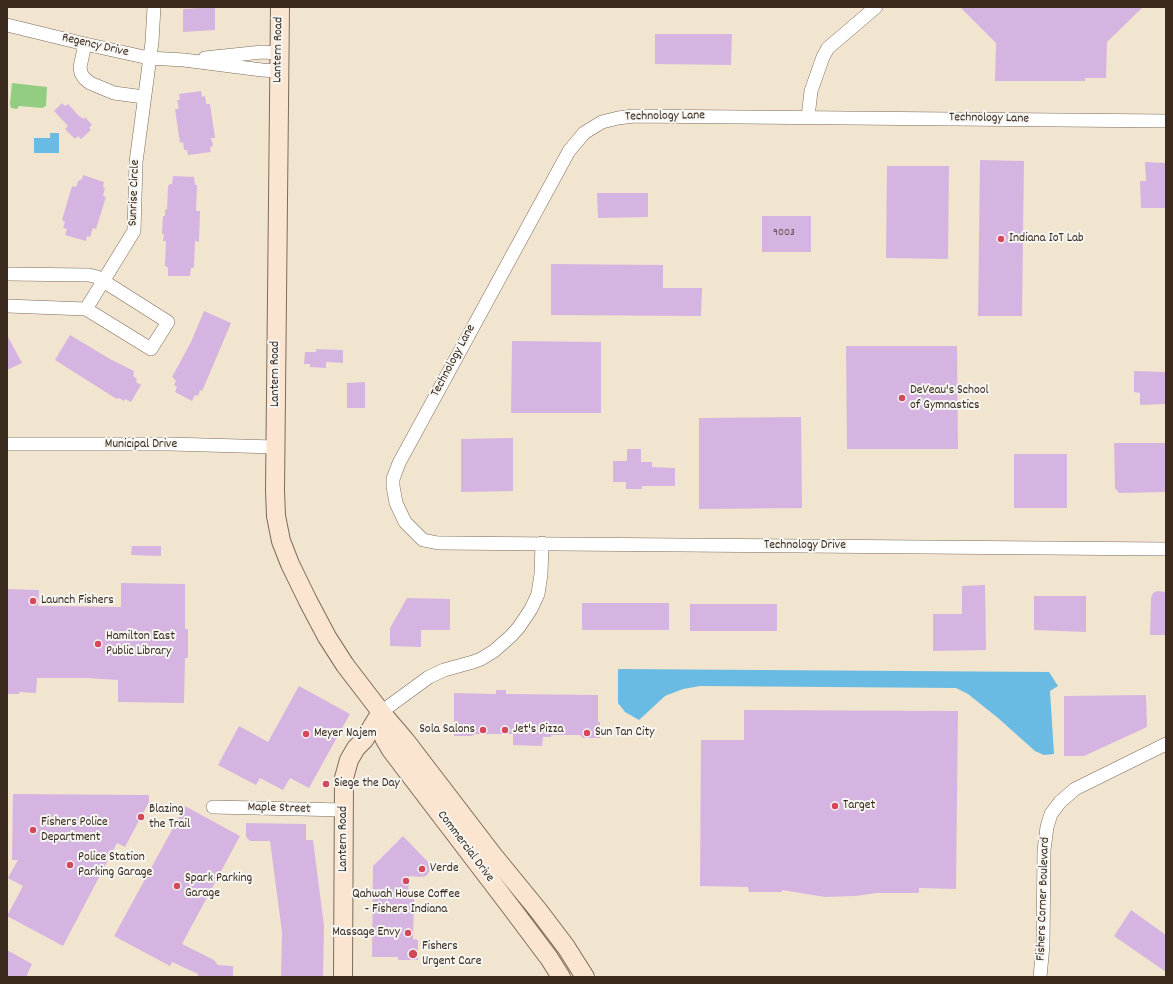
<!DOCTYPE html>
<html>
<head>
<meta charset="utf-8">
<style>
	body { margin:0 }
	#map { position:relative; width:1173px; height:984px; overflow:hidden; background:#f2e5cf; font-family:Dekko,sans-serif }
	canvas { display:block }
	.frame { position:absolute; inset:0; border:8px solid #3b2a1e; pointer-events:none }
</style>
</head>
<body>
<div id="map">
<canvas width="1173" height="984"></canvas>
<div class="frame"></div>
</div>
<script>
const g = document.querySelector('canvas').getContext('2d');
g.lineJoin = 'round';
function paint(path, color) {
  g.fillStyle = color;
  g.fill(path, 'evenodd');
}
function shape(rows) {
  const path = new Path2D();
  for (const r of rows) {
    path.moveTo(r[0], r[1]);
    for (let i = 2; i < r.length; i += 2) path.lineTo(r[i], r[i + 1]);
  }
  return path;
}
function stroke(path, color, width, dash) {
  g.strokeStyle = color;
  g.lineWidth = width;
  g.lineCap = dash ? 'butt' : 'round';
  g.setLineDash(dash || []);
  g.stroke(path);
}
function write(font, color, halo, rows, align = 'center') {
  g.font = font + ' Dekko,sans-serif';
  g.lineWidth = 4;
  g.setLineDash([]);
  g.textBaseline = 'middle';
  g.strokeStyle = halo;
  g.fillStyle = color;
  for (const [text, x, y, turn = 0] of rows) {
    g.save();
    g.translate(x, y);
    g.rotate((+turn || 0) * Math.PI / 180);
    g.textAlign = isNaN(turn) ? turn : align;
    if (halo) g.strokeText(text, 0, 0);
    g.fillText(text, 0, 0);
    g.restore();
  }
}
const green = shape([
	[12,83,47,87,46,106,42,108,19,106,17,109,11,108,10,104]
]);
const water = shape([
	[50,133,59,133,59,153,34,153,34,138,50,138],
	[618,669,1049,672,1058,686,1050,691,1054,754,1044,755,1035,751,998,718,968,694,956,688,700,686,683,689,665,696,639,720,625,712,618,703]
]);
const building = shape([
	[201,7,215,7,215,30,183,32,183,9,201,8],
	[960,7,1143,7,1107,42,1106,78,1085,78,1085,81,995,81,996,43],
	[655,34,732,34,731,65,655,64],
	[201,91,202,97,205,96,206,104,210,104,215,138,211,138,213,145,210,148,211,152,188,155,187,150,184,150,183,142,180,143,175,109,179,109,177,100,180,100,179,94],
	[62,103,65,106,68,104,79,116,84,119,85,117,92,125,89,128,91,130,81,139,78,136,75,139,65,129,68,126,54,111],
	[980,160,1024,161,1022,316,978,316],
	[1145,162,1166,163,1166,208,1141,208,1140,181,1146,181],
	[887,166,949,166,948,259,886,258],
	[83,175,104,182,103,187,105,188,103,196,106,197,96,229,93,228,90,237,87,236,86,241,65,235,67,229,63,228,65,222,62,220,72,186,76,187,78,181,82,179],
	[173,176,194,177,195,185,197,185,197,187,196,211,200,211,199,242,195,241,194,266,193,268,191,268,190,276,168,276,168,267,166,267,165,265,166,241,163,241,164,234,162,234,163,216,165,216,165,209,167,210,168,186,170,184,172,184],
	[597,193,648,193,648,217,598,218],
	[762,216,811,216,811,252,762,252],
	[551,264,663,265,663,288,702,288,701,316,551,315],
	[204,311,231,323,203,389,202,391,200,390,198,396,195,395,192,401,175,392,177,387,174,385,176,381,174,379,174,378,172,377,191,342],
	[7,335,22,363,7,370],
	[70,335,110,359,134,371,133,373,134,374,133,376,137,379,136,382,141,385,131,402,125,399,124,401,119,398,118,399,115,398,55,360],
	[512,341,601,342,601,413,511,413],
	[846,346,957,346,958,449,847,449],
	[316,349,343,350,343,363,326,362,326,368,310,367,310,364,304,364,305,352,316,352],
	[1134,371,1166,372,1166,404,1140,405,1140,393,1134,392],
	[365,382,365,408,347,408,347,383],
	[801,417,802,508,699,509,699,418],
	[513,438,513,491,461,492,461,439],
	[1114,443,1166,443,1166,492,1119,493,1115,488],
	[627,449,641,449,641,462,652,462,652,467,675,468,675,486,642,486,642,489,626,489,626,482,613,482,613,461,627,461],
	[1014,454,1067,454,1067,508,1014,508],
	[132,546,161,546,161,556,131,555],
	[121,583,185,584,185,629,188,629,188,658,185,658,184,703,118,702,118,680,86,678,37,678,36,693,19,692,19,694,7,694,7,589,39,590,38,606,121,607],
	[985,585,986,650,933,651,933,614,962,614,962,586],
	[1157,591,1166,592,1166,635,1150,635,1151,598,1153,593],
	[1034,596,1086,596,1086,632,1034,630],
	[407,598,450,599,450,630,421,630,421,647,390,646,390,628],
	[582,603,669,603,669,630,582,630],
	[690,604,777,604,777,631,690,631],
	[299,686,350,714,309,788,290,778,283,790,260,778,256,785,218,765,239,726,268,742],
	[496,690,506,690,506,694,598,695,598,722,600,722,600,738,583,738,580,735,551,735,551,737,543,737,542,746,513,745,513,734,475,734,472,736,454,736,454,693,496,694],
	[1146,695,1147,727,1084,756,1064,756,1064,696],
	[744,710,958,711,956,889,919,888,919,893,876,893,856,896,825,897,782,890,782,892,749,892,748,887,700,886,701,740,744,740],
	[13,794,149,795,149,802,125,847,117,843,63,946,7,916,23,886,8,878,18,860,12,860],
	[185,806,240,836,182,944,214,960,218,965,233,966,233,977,198,977,198,974,172,962,170,966,114,936],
	[246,823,306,824,306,840,313,840,324,926,323,977,281,977,282,932,270,841,250,841,246,837],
	[403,836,428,862,430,867,429,872,426,876,421,877,409,876,408,899,414,899,413,939,418,940,418,960,398,960,398,957,372,957,373,866],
	[1131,910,1166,935,1166,972,1114,936],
	[7,950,32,964,26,977,7,977]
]);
const street = shape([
	[7,25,85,44,149,58,184,60,262,70,278,71],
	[85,44,80,67,81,73,84,78,90,83,114,93,144,97],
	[205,58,262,52,279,53],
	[808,117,811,91,823,57,828,48,876,7],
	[1166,121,634,116,618,118,602,122,584,133,569,151,399,463,393,479,393,486,396,503,405,522,423,540,438,543,1166,549],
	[7,274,89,275,97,277,168,322,151,349,86,309],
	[7,306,86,309,134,231,136,162,152,42,154,7],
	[7,444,170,444,275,447],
	[381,712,429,677,444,670,473,662,481,659,494,651,511,636,519,627,531,609,538,594,541,574,542,543],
	[213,807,344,810],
	[1040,977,1043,945,1044,850,1047,827,1051,814,1060,802,1075,789,1166,744]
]);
const secondary = shape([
	[280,7,275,490,276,516,281,541,290,564,308,601,327,637,345,665,381,712,405,740,493,855,538,910,566,947,585,977],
	[381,712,384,738,391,750,510,906,549,958,561,977],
	[343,977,344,778,349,760,356,748,364,740,381,712]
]);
const markers = [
	[1001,239,4,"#d1495b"],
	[902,398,4,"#d1495b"],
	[33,601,4,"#d1495b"],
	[98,644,4,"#d1495b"],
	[483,730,4,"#d1495b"],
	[505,730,4,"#d1495b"],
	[587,733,4,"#d1495b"],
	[306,734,4,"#d1495b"],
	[326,784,4,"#d1495b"],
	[835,806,4,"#d1495b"],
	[141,817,4,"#d1495b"],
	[33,830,4,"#d1495b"],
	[70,865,4,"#d1495b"],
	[422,869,4,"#d1495b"],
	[406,881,4,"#d1495b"],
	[177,886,4,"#d1495b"],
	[408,933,4,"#d1495b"],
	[413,954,5,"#d1495b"]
];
const numberNames = [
	["9003",784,233]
];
const streetNames = [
	["Regency Drive",95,46,13],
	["Lantern Road",279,50,-89],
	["Technology Lane",665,117,-1],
	["Technology Lane",989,119,1],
	["Sunrise Circle",135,193,-88],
	["Technology Lane",454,361,-62],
	["Lantern Road",276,374,-90],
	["Municipal Drive",141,445],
	["Technology Drive",805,546],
	["Maple Street",279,809,2],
	["Lantern Road",344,839,-90],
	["Commercial Drive",465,847,53],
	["Fishers Corner Boulevard",1044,899,-88]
];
const poiNames = [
	["Indiana IoT Lab",1009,239],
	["DeVeau's School",910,391],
	["of Gymnastics",910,406],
	["Launch Fishers",41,601],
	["Hamilton East",106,637],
	["Public Library",106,652],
	["Sola Salons",475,730,"right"],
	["Jet's Pizza",513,730],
	["Sun Tan City",595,733],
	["Meyer Najem",314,734],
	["Siege the Day",334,784],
	["Target",843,806],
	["Blazing",149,810],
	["the Trail",149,825],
	["Fishers Police",41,823],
	["Department",41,838],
	["Police Station",78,858],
	["Parking Garage",78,873],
	["Verde",430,869],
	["Spark Parking",185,879],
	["Garage",185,894],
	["Qahwah House Coffee",406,895,"center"],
	["- Fishers Indiana",406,910,"center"],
	["Massage Envy",400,933,"right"],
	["Fishers",422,947],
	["Urgent Care",422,962]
];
paint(green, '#92cd81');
paint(water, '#69bbe4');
paint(building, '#d6b4e1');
stroke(street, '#7b6b5c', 14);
stroke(secondary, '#7b6b5c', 20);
stroke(street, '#fff', 13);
stroke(secondary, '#fce5d0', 18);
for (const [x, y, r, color] of markers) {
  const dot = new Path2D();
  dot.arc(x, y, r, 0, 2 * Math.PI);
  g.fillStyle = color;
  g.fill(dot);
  stroke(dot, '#f6f6f2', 1.5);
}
write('11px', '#624c4f', null, numberNames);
write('13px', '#3b2a1e', '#f6f6f2', streetNames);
write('13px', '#3b2a1e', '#f6f6f2', poiNames, 'left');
</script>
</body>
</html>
